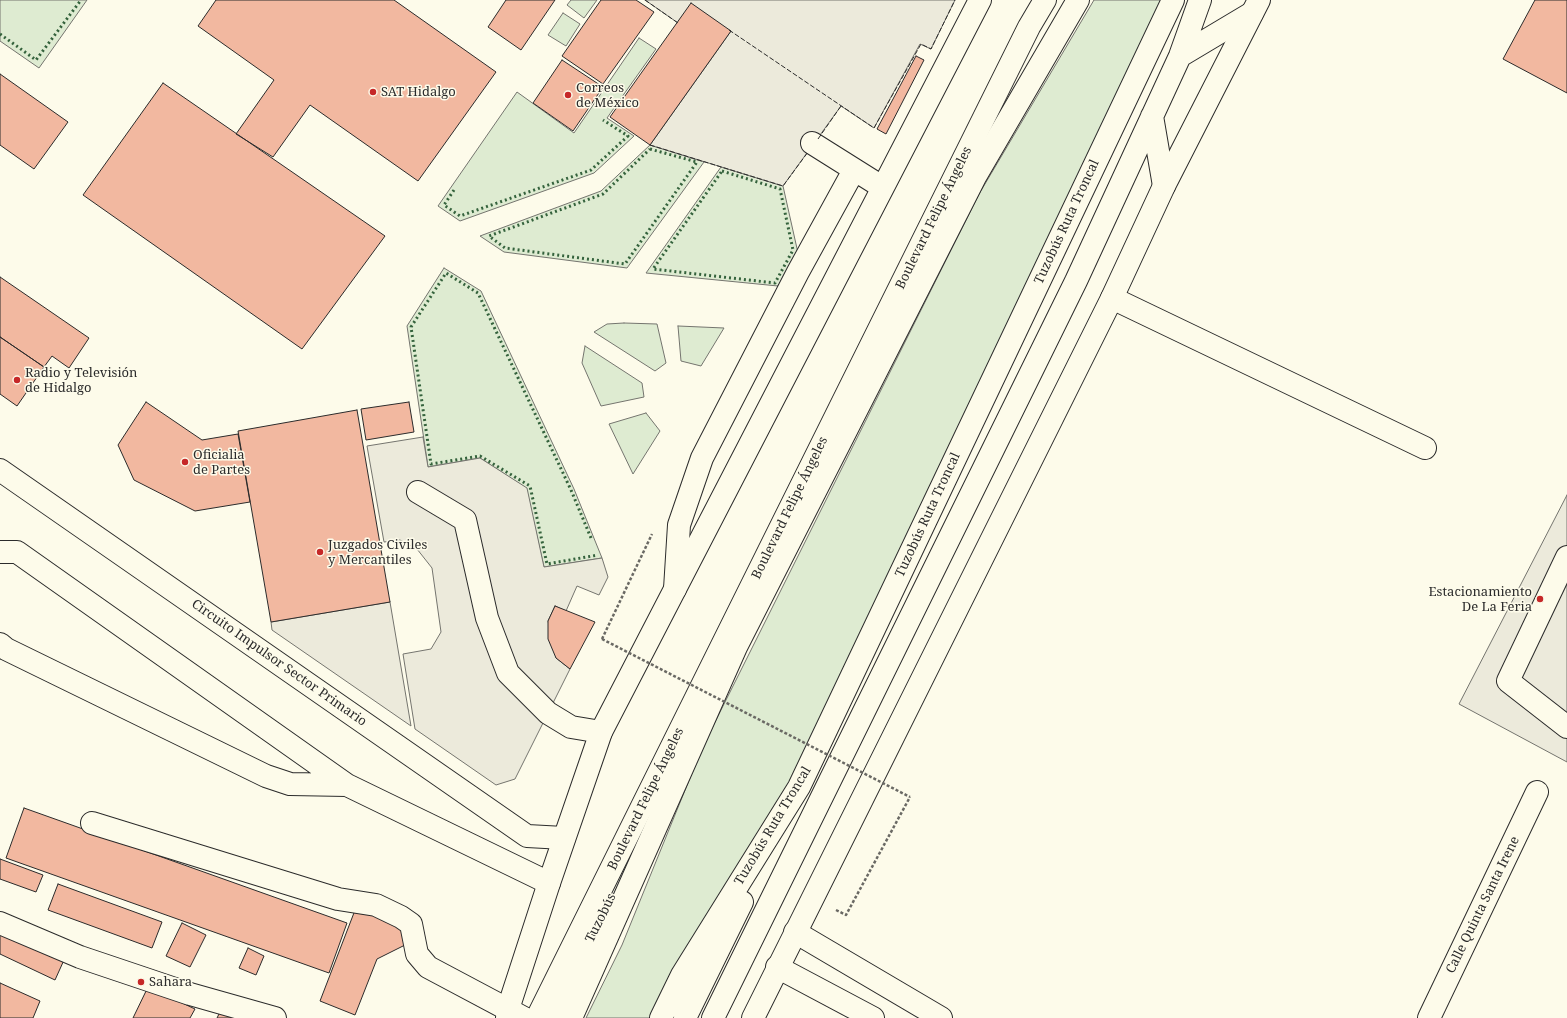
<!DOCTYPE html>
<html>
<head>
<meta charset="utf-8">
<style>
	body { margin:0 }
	canvas { display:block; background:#fdfbea }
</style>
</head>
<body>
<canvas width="1567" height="1018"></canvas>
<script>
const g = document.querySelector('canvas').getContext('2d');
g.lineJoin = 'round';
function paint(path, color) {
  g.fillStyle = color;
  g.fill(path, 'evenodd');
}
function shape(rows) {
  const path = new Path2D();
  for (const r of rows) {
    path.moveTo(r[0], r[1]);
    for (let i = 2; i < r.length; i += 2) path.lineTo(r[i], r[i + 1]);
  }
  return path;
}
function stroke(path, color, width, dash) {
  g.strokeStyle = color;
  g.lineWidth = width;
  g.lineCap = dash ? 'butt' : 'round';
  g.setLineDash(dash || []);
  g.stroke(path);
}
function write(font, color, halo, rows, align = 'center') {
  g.font = font + ' "Noto Serif",serif';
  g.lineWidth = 3;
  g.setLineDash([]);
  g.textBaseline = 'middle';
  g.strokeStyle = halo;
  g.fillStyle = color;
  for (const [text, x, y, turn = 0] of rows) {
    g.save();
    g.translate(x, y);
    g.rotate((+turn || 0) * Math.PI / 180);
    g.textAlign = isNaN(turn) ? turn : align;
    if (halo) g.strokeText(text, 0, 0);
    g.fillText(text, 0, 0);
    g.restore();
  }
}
const green = shape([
	[0,0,87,0,39,68,0,41,0,0],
	[571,0,597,0,584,18,567,5,571,0],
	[1094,0,1166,0,794,784,655,1018,586,1018,622,945,703,746,979,194,1094,0],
	[563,13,580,24,566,46,548,35,563,13],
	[639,38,656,49,607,118,634,136,594,173,460,221,438,206,517,92,574,133,639,38],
	[650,145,704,162,627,268,504,252,480,236,601,191,650,145],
	[721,167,783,186,798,253,778,286,646,273,721,167],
	[444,268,481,291,574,489,602,558,544,567,526,488,480,458,428,467,407,326,444,268],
	[624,323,657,324,666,363,655,371,594,332,607,324,624,323],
	[678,326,724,328,701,366,681,361,678,326],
	[585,346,642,383,644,397,601,406,582,363,585,346],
	[646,413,660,431,633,474,609,424,646,413]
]);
const parking = shape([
	[645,0,955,0,931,49,920,44,874,128,841,106,783,186,650,145,731,31,678,23,645,0],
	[423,437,428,467,480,458,527,488,544,567,602,558,608,577,599,595,577,586,566,611,555,606,548,621,556,658,570,669,515,779,496,785,415,729,403,654,431,649,441,632,432,568,417,549,400,540,384,542,367,446,423,437],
	[1567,495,1567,762,1459,704,1567,495],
	[390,602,411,726,272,630,271,622,390,602]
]);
const building = shape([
	[216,0,394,0,496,72,418,181,310,105,273,157,236,134,274,80,198,26,216,0],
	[506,0,555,0,521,50,488,27,506,0],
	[601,0,636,0,654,12,603,84,562,56,601,0],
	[1535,0,1567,0,1567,93,1503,59,1535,0],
	[691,3,731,31,650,145,610,117,691,3],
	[916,56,924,60,886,134,877,129,916,56],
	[562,60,603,87,573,131,533,103,562,60],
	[0,74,68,122,34,169,0,145,0,74],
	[163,83,385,236,302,349,83,195,163,83],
	[0,277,89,338,69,368,52,356,44,367,0,337,0,277],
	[0,337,44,367,17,406,0,394,0,337],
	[146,402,202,440,238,434,250,502,195,511,134,480,118,445,146,402],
	[409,402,414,432,366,440,361,409,409,402],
	[357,410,390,602,271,622,238,431,357,410],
	[555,606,595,622,570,669,556,658,548,639,548,621,555,606],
	[24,808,347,923,329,973,6,858,24,808],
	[0,859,43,875,36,892,0,879,0,859],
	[58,884,162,922,152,948,48,910,58,884],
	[357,905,409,926,409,943,377,959,355,1015,320,1001,357,905],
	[182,923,206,935,190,967,166,956,182,923],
	[0,930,64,960,55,980,0,954,0,930],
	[248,948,264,956,256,975,239,968,248,948],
	[0,983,40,1001,33,1018,0,1018,0,983],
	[148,987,195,1009,190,1018,133,1018,148,987],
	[221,1010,237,1018,217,1018,221,1010]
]);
const path = shape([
	[602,639,652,534],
	[836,910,846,915,910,797]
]);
const minor = shape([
	[812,143,882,187],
	[1112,298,1425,448],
	[0,470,527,836,564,838],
	[418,492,465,520,487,618,508,673,548,713,571,727,601,732],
	[0,552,17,552,347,785,549,883],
	[1567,557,1508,681,1567,727],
	[675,589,679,525,702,458,798,272,854,170],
	[0,644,6,649,266,776,290,784,347,785],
	[92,823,338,899,376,905,401,917,411,924,417,954,428,967,524,1018],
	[0,923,80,957,190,994,275,1018],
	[795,932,941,1018],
	[777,967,873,1018],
	[552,1018,588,945],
	[571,1018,736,647,975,177,1078,0],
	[661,1018,682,975,799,787,1173,0],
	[685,1018,742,902],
	[1429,1018,1537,792]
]);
const major = shape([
	[507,1018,508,1009,549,883,601,732,980,0],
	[753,1018,1112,298,1164,186,1259,0]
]);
const highway = shape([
	[1180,56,1252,13],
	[1152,116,1164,186],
	[537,1018,1029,27,1045,0],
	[713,1018,1076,281,1180,56,1200,0]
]);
const pathBridge = shape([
	[602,639,910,797]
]);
const hedge = shape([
	[0,34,36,60,81,0],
	[650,149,697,162,625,264,505,248,489,236,603,194,650,149],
	[722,171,780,189,793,250,775,283,653,269,722,171],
	[454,190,444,205,460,216,591,170,628,136,603,120],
	[591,538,571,490,478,293,446,273,411,327,431,464,480,456,530,486,547,564,598,555]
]);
const fence = shape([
	[645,0,678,23,678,22],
	[729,30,874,128,921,44,931,49,955,0],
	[818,139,841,106],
	[650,145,783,186,808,152]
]);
const markers = [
	[373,92,4,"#c62828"],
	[568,95,4,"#c62828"],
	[17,380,4,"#c62828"],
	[185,462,4,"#c62828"],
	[320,552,4,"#c62828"],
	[1540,599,4,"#c62828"],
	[141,982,4,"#c62828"]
];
const poiNames = [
	["Correos",576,88],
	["de México",576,103],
	["SAT Hidalgo",381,92],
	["Radio y Televisión",25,373],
	["de Hidalgo",25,388],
	["Oficialia",193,455],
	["de Partes",193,470],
	["Juzgados Civiles",328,545],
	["y Mercantiles",328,560],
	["Estacionamiento",1532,592,"right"],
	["De La Feria",1532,607,"right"],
	["Sahara",149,982]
];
const streetNames = [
	["Boulevard Felipe Ángeles",934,218,-64],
	["Tuzobús Ruta Troncal",1067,222,-65],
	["Boulevard Felipe Ángeles",790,508,-64],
	["Tuzobús Ruta Troncal",928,515,-65],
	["Circuito Impulsor Sector Primario",279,663,35],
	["Boulevard Felipe Ángeles",646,799,-64],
	["Tuzobús Ruta Troncal",773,826,-59],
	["Calle Quinta Santa Irene",1483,905,-64],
	["Tuzobús",601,918,-64]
];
paint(green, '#deebd1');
stroke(green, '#74746e', 1);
paint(parking, '#eceadb');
stroke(parking, '#74746e', 1);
paint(building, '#f2b8a0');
stroke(building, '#2b2b2b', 1);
stroke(minor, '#2b2b2b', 24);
stroke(major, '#2b2b2b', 24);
stroke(highway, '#2b2b2b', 24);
stroke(path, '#6a6964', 2.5, [3, 2]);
stroke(minor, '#fdfbea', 22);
stroke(major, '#fdfbea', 22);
stroke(highway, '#fdfbea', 22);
stroke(pathBridge, '#6a6964', 2.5, [3, 2]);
stroke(hedge, '#34623c', 3, [2, 3]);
stroke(fence, '#2b2b2b', 1, [5, 2]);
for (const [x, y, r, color] of markers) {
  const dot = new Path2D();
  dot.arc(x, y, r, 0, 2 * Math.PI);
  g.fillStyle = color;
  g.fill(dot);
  stroke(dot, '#fdfbea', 1.5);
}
write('13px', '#2b2b2b', '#fdfbea', poiNames, 'left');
write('13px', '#2b2b2b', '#fdfbea', streetNames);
</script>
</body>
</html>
